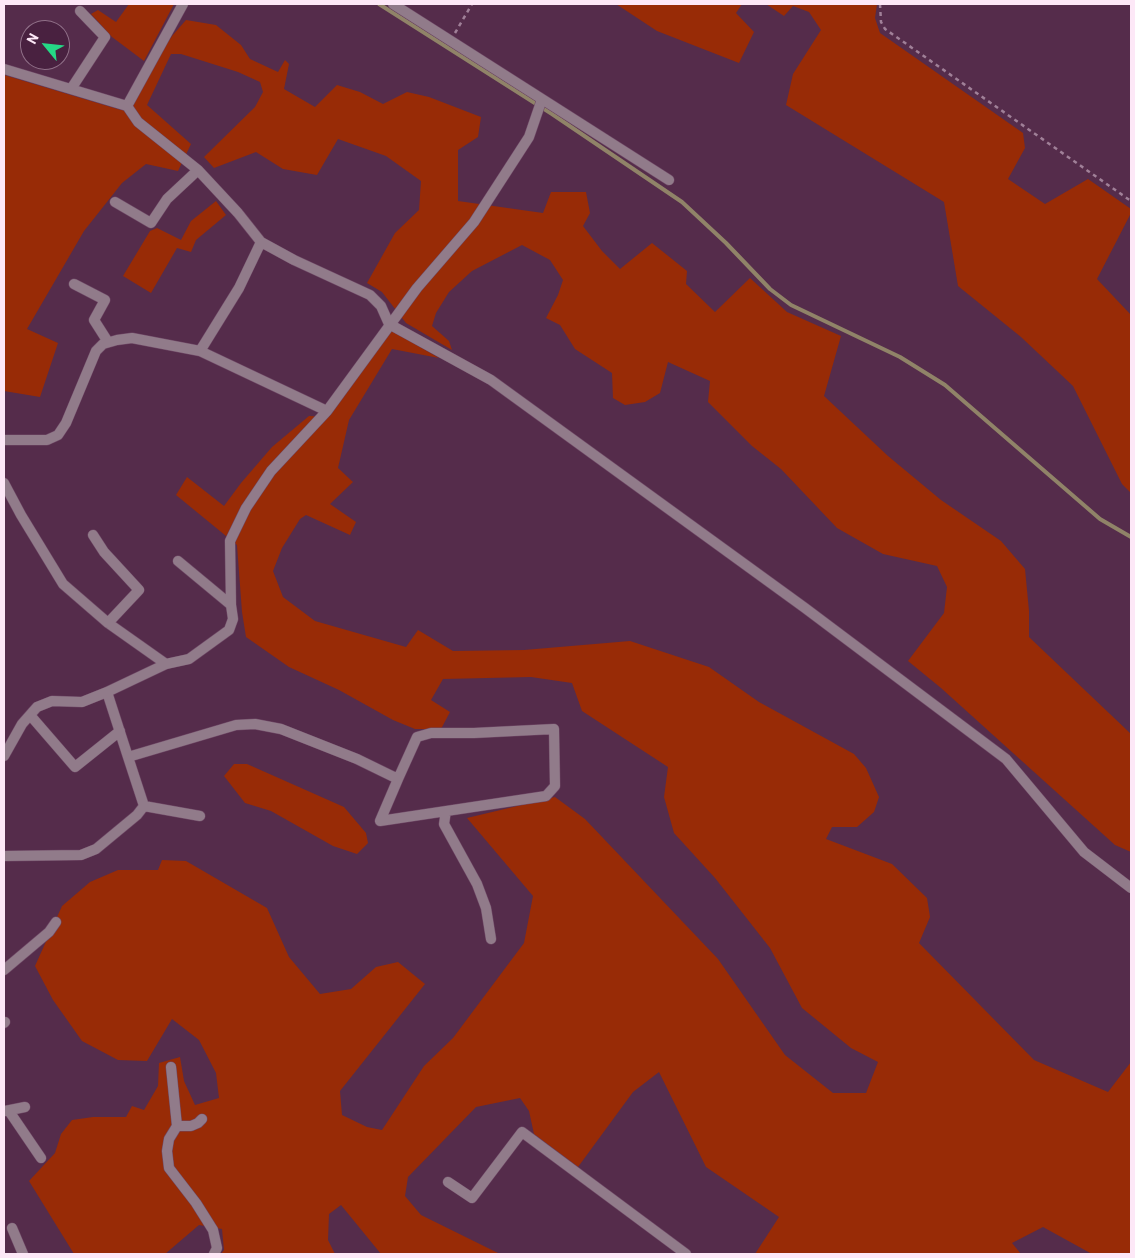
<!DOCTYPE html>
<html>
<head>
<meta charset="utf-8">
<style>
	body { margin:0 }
	#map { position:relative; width:1135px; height:1258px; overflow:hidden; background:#552c4b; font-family:Barlow,sans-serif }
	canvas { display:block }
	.frame { position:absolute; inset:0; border:5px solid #fde8f7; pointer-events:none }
	.north { position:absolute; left:20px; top:20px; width:50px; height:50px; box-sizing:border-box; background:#492140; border:1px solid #917189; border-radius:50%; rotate:298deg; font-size:14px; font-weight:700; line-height:20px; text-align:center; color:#fde8f7 }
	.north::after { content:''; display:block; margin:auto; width:18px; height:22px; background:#25d886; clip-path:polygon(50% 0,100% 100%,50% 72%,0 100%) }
</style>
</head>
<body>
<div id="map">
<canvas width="1135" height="1258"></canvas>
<div class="frame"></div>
<div class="north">N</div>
</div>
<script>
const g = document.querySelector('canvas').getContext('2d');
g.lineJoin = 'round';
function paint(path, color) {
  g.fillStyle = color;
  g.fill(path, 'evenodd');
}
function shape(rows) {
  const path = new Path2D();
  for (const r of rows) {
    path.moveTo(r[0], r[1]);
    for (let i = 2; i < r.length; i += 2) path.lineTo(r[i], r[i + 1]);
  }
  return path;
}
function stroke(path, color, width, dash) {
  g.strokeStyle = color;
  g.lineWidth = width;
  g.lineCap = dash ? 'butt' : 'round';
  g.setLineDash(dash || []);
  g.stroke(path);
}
const green = shape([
	[129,4,174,4,144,61,112,37,91,14,98,10,116,22],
	[616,4,742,4,736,13,754,32,739,63,657,31],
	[766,4,877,4,875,18,880,33,1023,133,1025,148,1008,179,1045,204,1088,179,1131,209,1131,213,1097,279,1131,315,1131,493,1122,484,1073,386,1021,337,958,286,944,202,786,105,793,74,821,30,809,12,793,6,784,16],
	[186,20,216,25,241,45,250,59,278,72,285,60,289,64,284,89,315,107,337,85,360,92,383,104,407,92,429,97,481,117,478,137,458,150,458,201,543,213,551,192,586,192,590,213,583,226,602,251,620,269,652,243,687,271,686,284,715,312,750,278,787,312,841,336,824,396,888,456,941,500,1001,541,1025,569,1029,611,1029,637,1131,734,1131,852,1115,845,941,688,908,661,944,613,947,587,937,566,883,554,837,528,781,469,752,446,708,402,710,381,668,362,660,393,645,402,625,405,613,398,612,373,575,349,560,325,546,318,558,295,563,280,550,260,522,245,472,271,449,292,436,313,432,326,449,341,452,350,406,323,382,292,367,283,395,233,419,210,421,181,386,156,338,139,317,175,283,169,256,152,214,168,204,157,255,107,263,92,260,82,238,72,181,54,171,54,147,105,191,144,178,171,146,164,122,183,84,231,27,329,58,343,40,397,4,391,4,75,121,110,172,36],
	[216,201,226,215,196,240,191,252,177,248,151,293,123,276,150,231,157,228,181,240,191,221],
	[391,330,439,358,392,349,349,420,338,468,353,482,330,504,356,522,350,535,306,515,300,519,282,548,273,571,283,597,315,621,406,647,418,630,453,651,524,650,630,641,709,667,759,702,854,754,866,768,879,797,874,812,857,827,832,827,826,839,892,864,927,898,930,917,919,943,1034,1060,1108,1092,1131,1062,1131,1254,1092,1254,1043,1227,1012,1243,1021,1254,755,1254,779,1217,706,1167,659,1072,633,1092,578,1167,534,1134,529,1111,520,1098,476,1107,408,1177,405,1196,421,1215,500,1254,381,1254,341,1205,329,1214,328,1240,335,1254,221,1254,224,1250,222,1229,199,1225,165,1254,74,1254,29,1181,55,1153,61,1134,72,1120,93,1117,126,1117,132,1106,144,1110,158,1086,159,1063,180,1057,184,1081,195,1105,219,1098,216,1073,199,1040,172,1019,147,1061,118,1060,82,1041,53,1000,35,966,62,906,90,882,118,870,158,870,162,860,186,861,267,908,289,957,320,994,351,989,376,967,398,962,425,984,340,1091,342,1115,367,1127,382,1130,424,1066,453,1038,524,943,533,896,467,818,555,797,585,819,718,959,785,1055,833,1093,866,1093,878,1062,851,1048,802,1008,770,948,715,878,674,833,664,797,668,767,582,711,572,683,531,677,443,679,431,700,450,712,441,729,415,729,393,720,339,690,289,667,246,637,242,612,237,545,176,495,187,477,224,506,241,483,272,447,309,416,329,417],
	[234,764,247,764,344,807,366,833,368,843,357,854,333,846,271,811,245,803,224,776]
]);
const stream = shape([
	[379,4,552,114,682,202,726,243,770,289,791,305,900,357,945,385,1100,519,1131,537]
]);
const path = shape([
	[880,4,881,22,885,29,1131,201],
	[455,33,472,4]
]);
const minor = shape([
	[393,4,669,180],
	[4,69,127,106,138,122,198,170,238,213,261,242,294,260,370,295,381,306,389,324,491,380,805,608,1006,759,1084,852,1131,888],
	[71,89,105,37,80,11],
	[127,106,183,4],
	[115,202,151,223,167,199,198,170],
	[74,284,105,300,94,320,108,342],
	[200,351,327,411],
	[4,440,47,440,58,435,66,423,96,351,103,344,117,340,132,338,200,351,239,288,261,242],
	[4,483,21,515,63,584,108,623,166,664],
	[93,535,104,552,139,590,108,623],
	[231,605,230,541,246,508,271,471,327,411,417,288,474,222,529,137,542,99],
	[107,692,128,757,236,725,255,724,281,729,357,759,398,779,417,737,431,733,474,733,554,729,555,786,546,796,380,821,398,779],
	[30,715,75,767,120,731],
	[4,756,22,724,37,707,52,701,82,702,107,692,166,664,189,659,229,630,233,619,231,605,178,561],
	[128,757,144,806],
	[446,811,444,824,477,884,486,908,491,939],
	[4,856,81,855,96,849,137,815,144,806,200,816],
	[4,970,49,932,56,922],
	[4,1023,5,1022],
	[171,1067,177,1126,169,1139,167,1151,169,1168,196,1203,213,1230,217,1248,214,1254],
	[5,1111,25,1107],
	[9,1111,41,1158],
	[177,1126,191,1126,198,1123,202,1119],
	[448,1182,472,1198,522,1132,686,1254],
	[12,1228,23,1254]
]);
paint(green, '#982b06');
stroke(stream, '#908368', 4);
stroke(minor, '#704a67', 11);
stroke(path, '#a08098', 2.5, [4, 4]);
stroke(minor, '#917b8a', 10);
</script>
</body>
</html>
